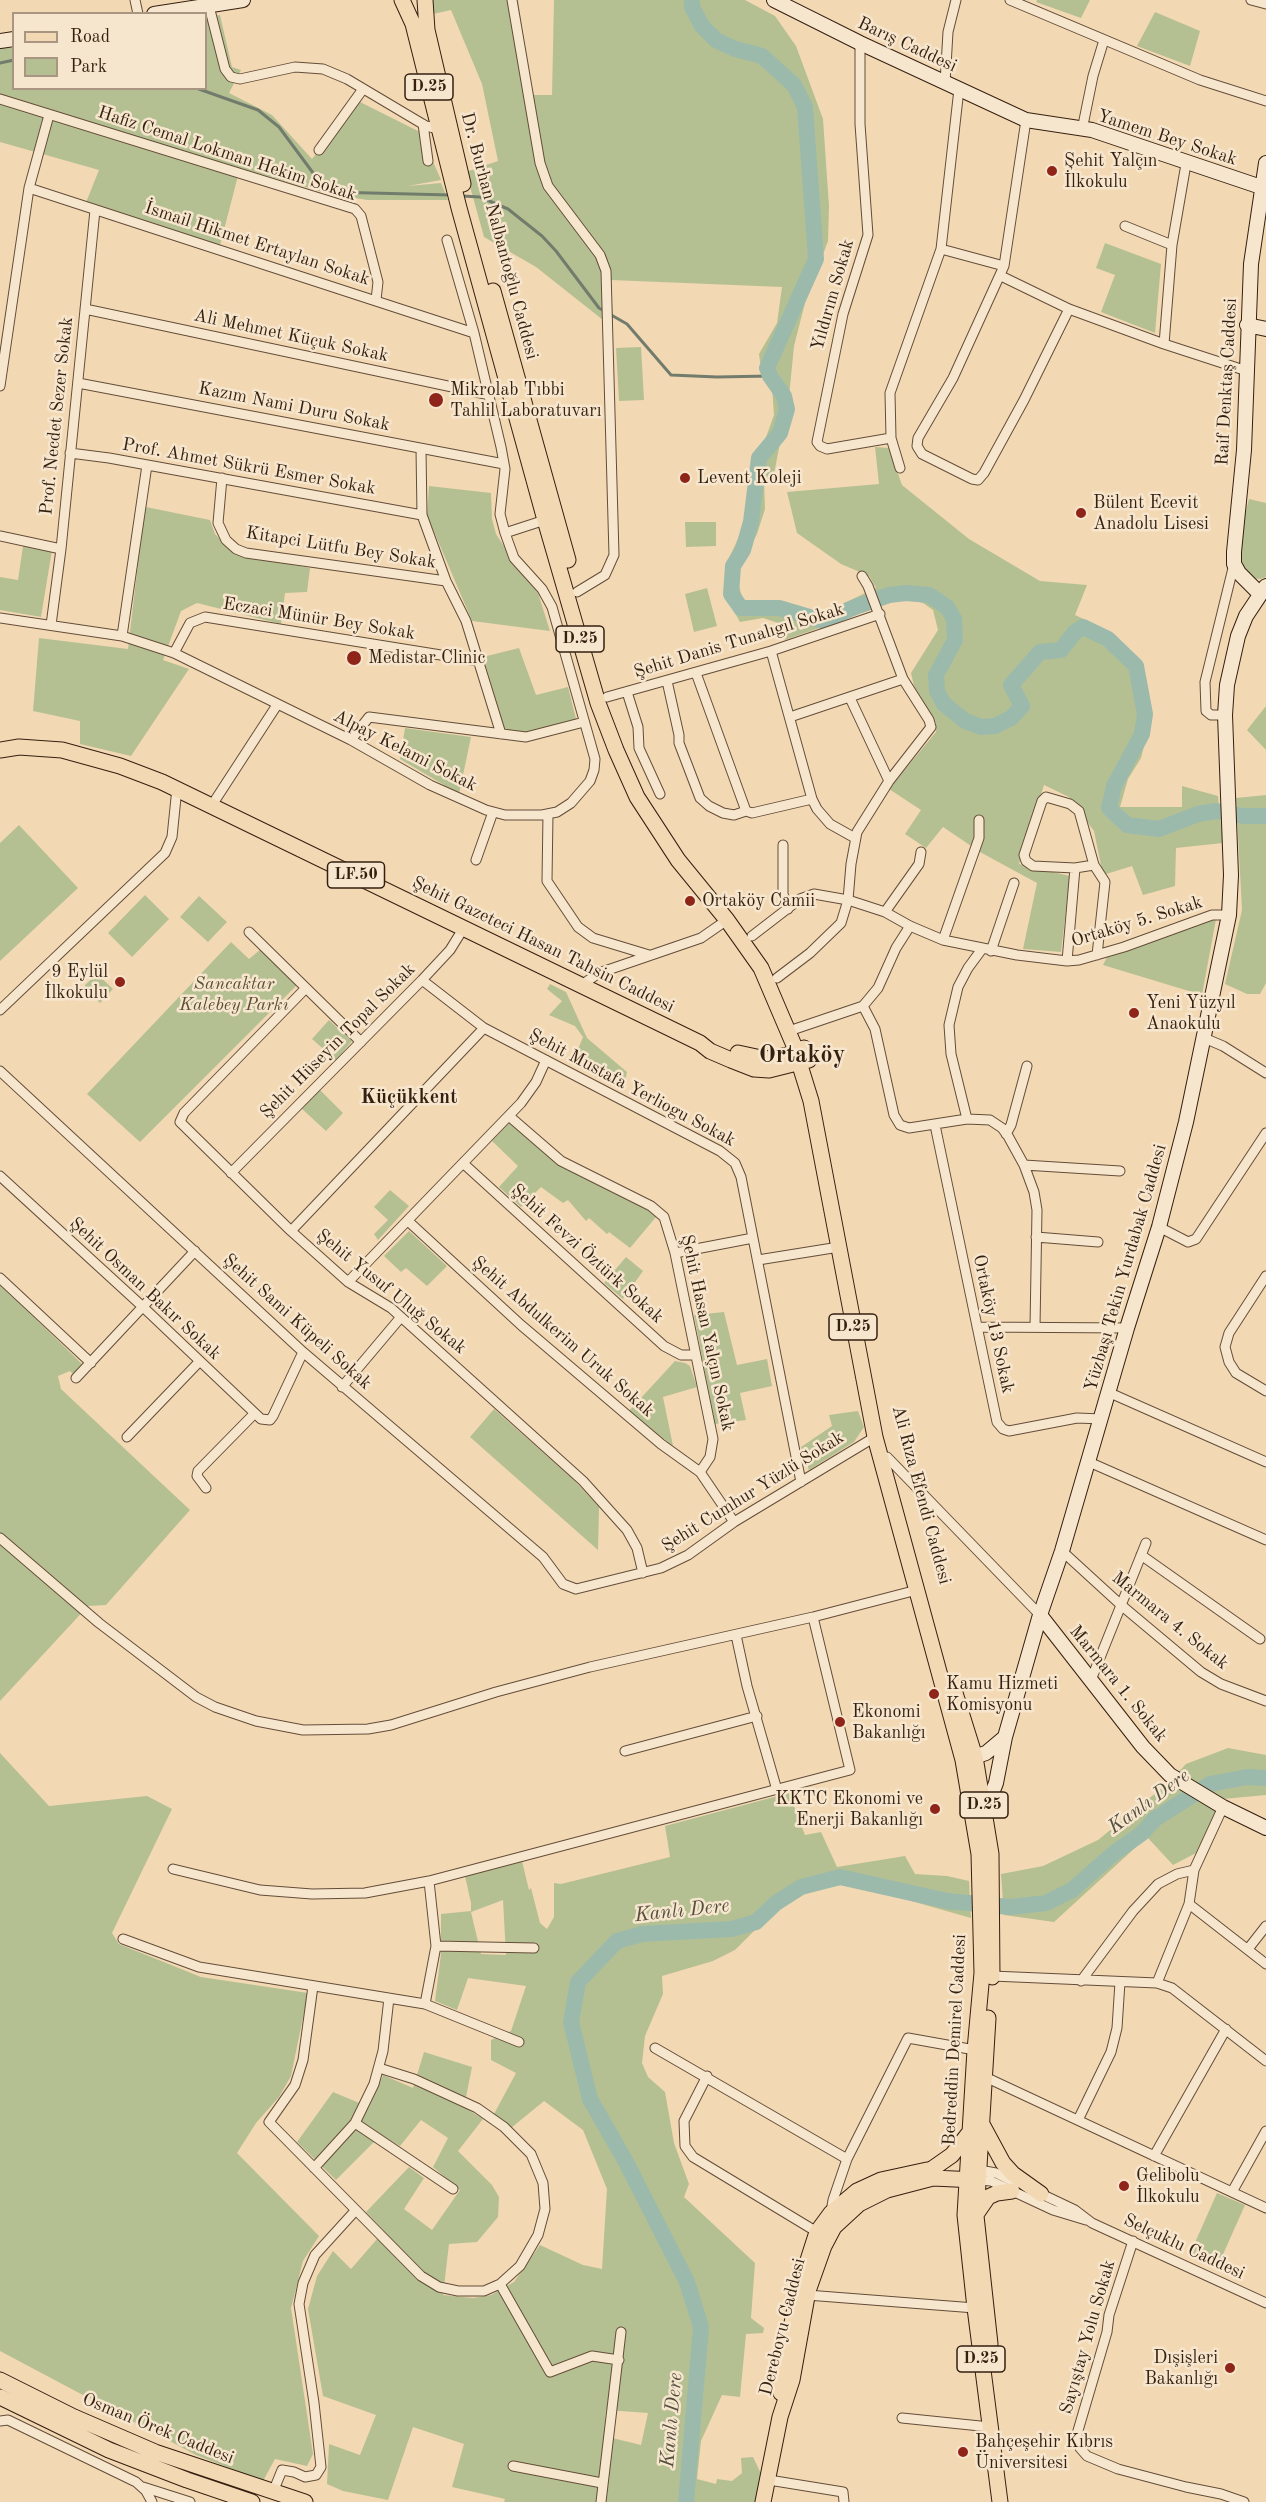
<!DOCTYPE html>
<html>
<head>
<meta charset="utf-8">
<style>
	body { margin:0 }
	#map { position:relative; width:1266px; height:2502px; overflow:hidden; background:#f3d8b4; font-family:"Old Standard TT",serif }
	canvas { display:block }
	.legend { position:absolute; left:12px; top:12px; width:195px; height:78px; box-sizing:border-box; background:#f7e6ce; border:2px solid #a99682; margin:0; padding:8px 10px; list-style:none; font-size:18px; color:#351f0f }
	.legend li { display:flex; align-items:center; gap:12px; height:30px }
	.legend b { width:30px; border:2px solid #a99682 }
</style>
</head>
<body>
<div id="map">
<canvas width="1266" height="2502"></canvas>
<ul class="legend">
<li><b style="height:8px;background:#f3d8b4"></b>Road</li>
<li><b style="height:16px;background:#b5c092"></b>Park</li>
</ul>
</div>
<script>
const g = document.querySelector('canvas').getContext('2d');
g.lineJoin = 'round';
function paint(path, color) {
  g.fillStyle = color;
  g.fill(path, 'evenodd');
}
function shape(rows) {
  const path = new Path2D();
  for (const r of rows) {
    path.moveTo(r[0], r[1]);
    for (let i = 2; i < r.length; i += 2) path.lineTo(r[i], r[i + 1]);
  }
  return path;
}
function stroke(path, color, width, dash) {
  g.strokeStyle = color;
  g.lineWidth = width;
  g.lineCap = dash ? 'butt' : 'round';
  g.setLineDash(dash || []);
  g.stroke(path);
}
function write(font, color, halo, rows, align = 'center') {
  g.font = font + ' "Old Standard TT",serif';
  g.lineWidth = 5;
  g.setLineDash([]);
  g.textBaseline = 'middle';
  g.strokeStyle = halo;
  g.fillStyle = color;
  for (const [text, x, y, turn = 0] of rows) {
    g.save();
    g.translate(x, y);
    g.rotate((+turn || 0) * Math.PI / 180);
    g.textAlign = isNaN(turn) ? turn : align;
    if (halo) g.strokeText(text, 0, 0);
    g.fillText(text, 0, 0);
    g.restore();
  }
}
const green = shape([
	[433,0,518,0,532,95,552,95,554,0,745,0,775,16,796,46,823,119,829,206,828,241,805,303,794,346,789,397,773,479,764,479,765,509,757,534,740,565,739,586,743,600,752,606,779,602,805,612,823,613,876,588,869,576,841,564,797,533,787,492,879,484,875,447,889,448,902,485,969,539,1040,581,1087,585,1075,615,1088,621,1137,658,1150,714,1149,726,1141,758,1128,779,1120,807,1182,807,1182,786,1218,796,1223,843,1176,848,1175,886,1143,895,1132,866,1103,875,1094,831,1069,797,1044,785,1019,864,1070,876,1061,952,1023,949,1037,883,980,852,943,827,926,848,905,834,921,810,889,789,936,732,936,723,914,686,911,673,938,630,933,610,923,603,909,599,893,602,785,640,778,623,763,618,740,622,728,601,726,565,745,523,750,499,752,458,765,440,774,415,772,387,761,369,759,354,777,323,782,287,611,280,613,324,603,320,536,267,484,237,466,172,498,161,482,84,451,10,433,14],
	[1037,0,1090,0,1081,18,1036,2],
	[1155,12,1200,31,1190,66,1137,46],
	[220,15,232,67,241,70,229,93,272,115,312,159,358,101,420,132,441,180,408,186,441,183,448,200,367,200,326,193,240,168,218,253,83,210,99,170,0,142,0,48,13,48,14,88,206,88,206,17],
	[1105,243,1161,264,1155,333,1101,312,1115,275,1096,268],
	[641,347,644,400,619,401,616,348],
	[429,486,491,493,492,519,496,534,522,574,538,593,550,631,472,621,427,515],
	[1249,499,1266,503,1266,577,1260,579,1251,578,1239,561,1244,518],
	[136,505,210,520,215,534,235,554,310,568,307,592,285,593,281,624,197,603,181,611,163,660,189,669,131,756,80,744,80,721,33,711,39,638,128,649,138,563,128,562],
	[685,522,716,522,716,546,686,547],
	[23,546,52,550,41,617,0,610,0,577,18,580],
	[707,588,717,626,694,632,685,594],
	[519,648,536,695,568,687,576,719,529,733,505,730,483,657],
	[1266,706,1266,750,1247,730],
	[405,728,471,737,459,794,400,759],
	[1266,795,1266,983,1260,994,1247,994,1225,984,1242,910,1236,798],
	[19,825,78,888,0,961,0,843],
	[145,895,169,919,132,957,108,933],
	[199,896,227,922,208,942,180,917],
	[1216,919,1202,995,1103,965,1107,957],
	[231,942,249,959,261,949,298,984,140,1142,87,1094],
	[97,974,113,989,100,1003,85,989,85,985],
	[550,984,566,992,587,1038,627,1072,623,1090,572,1064,583,1037,575,1026,549,1015,562,1001,547,989],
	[329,1020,352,1041,336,1060,312,1039],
	[319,1089,343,1113,326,1131,301,1108],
	[509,1123,560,1164,648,1208,656,1217,630,1248,609,1232,607,1234,589,1218,586,1221,568,1200,563,1203,541,1187,521,1207,499,1187,518,1166,492,1141],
	[390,1190,409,1206,378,1240,374,1234,388,1220,374,1207],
	[409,1231,447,1266,427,1286,406,1268,401,1272,384,1256],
	[626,1257,643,1271,623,1299,604,1283],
	[0,1284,82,1364,73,1374,70,1371,58,1376,61,1389,190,1510,106,1605,88,1606,0,1701],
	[724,1312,737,1365,767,1359,772,1386,740,1393,746,1420,715,1424,694,1315],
	[675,1361,685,1363,690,1366,697,1387,663,1397,673,1446,628,1412],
	[494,1409,573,1479,599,1507,598,1550,470,1437],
	[858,1411,864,1427,854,1442,809,1470,801,1447,832,1426,829,1415],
	[1228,1748,1266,1755,1266,1795,1223,1799,1198,1852,1173,1865,1147,1837,1054,1922,1004,1915,1001,1874,1043,1866,1098,1840,1168,1783,1186,1764],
	[0,1753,49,1806,147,1796,172,1809,112,1933,119,1944,201,1977,308,1993,291,2076,279,2097,256,2123,237,2153,319,2236,303,2261,291,2308,313,2454,307,2466,275,2459,263,2481,196,2455,0,2351],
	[789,1793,805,1835,821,1832,837,1867,905,1856,915,1874,947,1876,969,1881,971,1918,876,1891,841,1885,803,1891,779,1906,735,1950,713,1961,662,1976,663,1994,645,2036,642,2063,648,2077,665,2092,674,2143,689,2184,684,2197,755,2263,751,2318,764,2328,763,2333,746,2334,740,2397,722,2395,701,2441,697,2479,716,2484,717,2479,732,2481,742,2473,741,2458,753,2457,764,2480,758,2502,504,2502,505,2499,452,2487,464,2444,413,2427,388,2500,343,2491,327,2484,329,2444,360,2455,376,2415,323,2396,308,2309,317,2276,333,2251,351,2269,384,2231,366,2212,409,2167,424,2178,404,2209,432,2230,460,2190,433,2167,448,2138,421,2120,400,2146,381,2135,336,2180,297,2142,333,2092,369,2107,383,2075,413,2088,424,2052,472,2067,464,2107,483,2119,458,2151,492,2185,499,2197,498,2217,477,2242,449,2244,443,2295,473,2298,491,2295,514,2282,540,2245,583,2265,602,2269,607,2189,583,2130,544,2101,511,2128,494,2114,516,2073,491,2060,491,2040,511,2031,526,1986,468,1978,457,2010,435,2001,441,1954,441,1914,471,1911,471,1903,465,1876,522,1861,529,1890,531,1888,540,1923,547,1929,554,1917,554,1883,561,1884,670,1857,665,1826],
	[503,1900,506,1955,481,1954,471,1912],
	[606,2410,648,2413,641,2445,604,2436],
	[1217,2193,1245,2205,1217,2268,1189,2256]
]);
const stream = shape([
	[0,63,14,60],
	[196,88,258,110,279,127,322,185,332,192,450,195],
	[462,196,480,197,508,209,542,236,556,251,599,308,627,324,671,375,717,377,770,376]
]);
const river = shape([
	[692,0,692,7,702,26,716,40,735,49,762,56,794,85,805,107,816,259,767,368,770,376,784,396,787,409,780,433,759,458,751,522,743,550,733,566,731,594,741,608,779,608,823,621,855,607,889,595,906,593,929,595,947,607,954,619,955,640,936,675,937,691,944,704,965,721,981,727,995,726,1011,718,1022,706,1011,685,1040,652,1061,650,1075,632,1083,627,1108,639,1136,666,1145,714,1142,734,1114,786,1109,808,1127,825,1159,829,1198,814,1216,811,1243,816,1266,816],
	[686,2502,701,2327,687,2282,626,2162,590,2099,571,2022,578,1982,617,1941,642,1934,732,1929,756,1922,776,1903,801,1887,840,1877,947,1901,1010,1907,1046,1903,1072,1890,1114,1853,1141,1834,1155,1819,1210,1784,1247,1777,1266,1778]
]);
const street = shape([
	[135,0,138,14],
	[512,0,540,163,548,186,600,255,606,271,614,555,605,575,577,592],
	[1010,0,1200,80,1266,101],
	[1251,0,1266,4],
	[209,6,225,69,231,77,240,79,295,67,323,69,347,79,426,126,439,129],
	[860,43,860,124,868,235,843,314,817,442,820,446,827,449,891,438],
	[945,83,948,32,956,0],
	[0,99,355,209,361,216,378,282,376,300],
	[1026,120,1004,266,953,378,918,438,917,446,922,454,972,479,978,480,984,473,1024,400,1069,309],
	[423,124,428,161],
	[1082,130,1093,76,1104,40],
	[319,150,363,89],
	[29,188,474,333],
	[1125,226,1172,245],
	[941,249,1004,266],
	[1001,276,1069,309,1164,344,1247,371],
	[85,309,490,395],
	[1164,344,1172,245,1186,164],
	[78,383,504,464],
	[0,386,29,188,49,115],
	[421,449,422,515,446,581,466,621,501,734],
	[70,453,109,458,422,515],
	[900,468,891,438,890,393,941,249,959,89],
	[222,478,218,523,226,540,236,549,246,553,446,581],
	[505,533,545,520],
	[0,536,61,549],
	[0,618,122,636,174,653,351,740,430,785,486,810,505,815,542,815,557,812,571,803,590,781,594,770,595,759,552,607,542,589,514,558,505,533,500,514,505,469,501,447,474,333,447,240],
	[51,625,61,549,95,210],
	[122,636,147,465],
	[771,651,812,799,817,809,830,824,855,838],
	[174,653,190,623,205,617,478,661],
	[696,673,746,811],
	[667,681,679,735,679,743,700,798,709,806,723,813,734,815,746,811],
	[627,692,638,727,639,748,660,794],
	[607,697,771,651,880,614],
	[850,698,889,781],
	[1225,715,1211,715,1206,711,1205,682,1234,564],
	[790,717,903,679],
	[351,740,369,717,526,737,584,722],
	[212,805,277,705],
	[746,811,752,813,812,799],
	[548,814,547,881,578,927,593,938,649,955],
	[783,845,783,894,788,909],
	[476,860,493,812],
	[1094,865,1075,868,1033,866,1026,861,1024,855,1042,801,1046,797,1070,804,1079,811,1094,865,1105,882,1097,955],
	[885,912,919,864,921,852],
	[249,932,361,1042],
	[752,936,800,899,814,894,848,900,885,912,910,926,943,940,1017,955,1067,961,1079,960,1124,947,1212,915,1229,915],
	[943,940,979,838,979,820],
	[991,951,1014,883],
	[1067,961,1075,868],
	[777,978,810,953,841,923,848,900,851,864,857,832,889,781,931,727,929,720,903,679,868,586,862,576],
	[422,980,484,1028,720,1151,735,1163,741,1177,801,1482],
	[580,986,599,973,701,938,727,920],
	[306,988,184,1113,180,1122,291,1231,348,1282,391,1308,583,1481,627,1530,637,1548,643,1573],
	[863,1006,875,1029,894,1115,900,1125,909,1128,967,1119,990,1120,1002,1128,1008,1136,1024,1165,1034,1192,1037,1210,1035,1327],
	[0,1010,165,853,172,837,177,788],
	[789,1031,863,1006,878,988,896,948,910,926],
	[1204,1038,1223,1046,1266,1073],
	[0,1071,303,1352,543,1557,563,1584,576,1589,661,1568,688,1555,734,1522,875,1437],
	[509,1116,561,1161,651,1206,664,1217,675,1253,713,1439,710,1457,700,1472,734,1522],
	[967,1119,951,1054,949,1025,958,987,968,968,982,949],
	[935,1125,997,1422,1003,1429,1009,1431,1077,1418,1102,1419],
	[1006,1134,1011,1125,1027,1066],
	[464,1164,664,1346,681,1355,695,1355],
	[1024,1165,1120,1171],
	[231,1173,422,980,450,950,463,929],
	[0,1176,143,1307,261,1419,270,1420,273,1416,303,1352],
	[408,1221,521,1325,661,1444,700,1472],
	[1159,1227,1188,1242,1196,1239,1266,1133],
	[291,1231,484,1028],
	[1036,1237,1098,1242],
	[675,1253,753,1238],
	[758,1260,839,1247],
	[1266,1276,1229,1333,1225,1347,1229,1362,1236,1373,1266,1391],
	[0,1278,91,1363],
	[348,1282,521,1103,536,1082,546,1060],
	[977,1327,1127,1328],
	[76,1378,195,1251],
	[342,1387,401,1317],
	[1110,1393,1266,1462],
	[127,1437,199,1362],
	[887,1457,1040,1615],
	[1089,1462,1266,1540],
	[206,1488,197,1476,198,1471,254,1414],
	[0,1538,99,1623,196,1697,215,1707,256,1721,303,1730,368,1729,391,1725,496,1692,590,1667,813,1617,917,1590],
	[1062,1551,1121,1605,1201,1672,1221,1684,1266,1701],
	[1141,1555,1260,1639],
	[736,1635,747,1686,777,1790],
	[1091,1680,1146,1543],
	[625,1751,757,1716],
	[173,1869,260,1890,312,1894,365,1893,429,1881,850,1770,813,1617],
	[1189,1904,1266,1964],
	[123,1939,199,1967,425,2004,519,2042],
	[436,1946,534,1948],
	[1248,1949,1266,1926],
	[992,1976,1157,1983,1172,1988,1266,2061],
	[1081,1981,1133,1911,1158,1884,1177,1874,1194,1870],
	[1157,1983,1189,1904,1194,1870,1223,1807],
	[313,1986,303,2060,295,2085,269,2122,421,2276,439,2287,458,2291,484,2291,500,2284,520,2266,538,2235,545,2209,543,2183,531,2154,504,2127,477,2108,414,2079,379,2068],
	[425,2004,436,1946,429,1881],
	[655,2048,847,2159],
	[707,2076,684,2121,685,2146,693,2157,817,2232],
	[983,2076,1266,2208],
	[1078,2120,1111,2052,1117,2028,1120,1982],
	[355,2123,453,2189],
	[1154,2156,1226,2029],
	[314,2168,355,2123,374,2084,383,2051,389,1998],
	[979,2170,996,2173,1016,2183],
	[979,2180,991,2181,1053,2210,1086,2220],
	[1037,2192,1075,2210,1092,2223,1266,2303],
	[1232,2192,1266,2131],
	[831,2212,833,2200,847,2159,908,2038,975,2050],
	[1133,2241,1109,2315,1107,2332,1077,2434,1080,2448,1087,2456,1118,2469,1186,2487,1221,2494,1244,2502],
	[500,2284,550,2372,592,2356,619,2360],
	[807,2295,975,2308],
	[902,2418,990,2427],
	[0,2421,8,2420,136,2482,146,2491,152,2502],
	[513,2466,602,2483],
	[769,2480,843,2492,844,2502],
	[143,2487,190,2502],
	[273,2492,282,2470,294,2472,305,2477,316,2475,321,2467,314,2403,299,2304,303,2283,315,2255,355,2211],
	[601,2502,621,2332]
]);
const secondary = shape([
	[774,0,860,43,1026,120,1092,130,1261,187],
	[154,14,243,0],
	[0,41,14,39],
	[1247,325,1266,329],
	[1260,594,1239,573,1234,564,1234,552,1244,450,1251,264,1266,163],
	[1040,1615,1143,1747,1170,1775,1223,1807,1266,1828],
	[965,1760,986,1753,1005,1737],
	[985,1811,996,1783,1005,1737,1040,1615,1062,1551,1127,1328,1159,1227,1186,1122,1229,915,1231,875,1225,715,1227,685,1238,636,1246,616,1266,586]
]);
const primary = shape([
	[402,0,413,24,459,208,545,520,598,703,616,750,637,797,678,860,727,920,761,968,793,1043,811,1101,875,1437,963,1760,979,1854,982,1973,975,2050,965,2215,975,2308,1000,2502],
	[425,0,427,30,463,184],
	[493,291,568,560],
	[0,750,19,747,62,750,120,766,162,782,661,1024,700,1043,710,1051,731,1060,754,1069,769,1070,809,1060],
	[738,1053,766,1059,787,1055,804,1048],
	[955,1693,975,1757,991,1854,992,1977],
	[988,2018,976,2216,990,2344],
	[983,2126,1003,2163,1013,2174,1041,2194],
	[932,2169,952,2155,969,2133],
	[977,2213,988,2197,997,2193,1012,2191],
	[0,2380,74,2417,155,2452,305,2502],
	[781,2393,782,2373,799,2288,817,2232,831,2213,857,2191,881,2180,927,2170],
	[0,2397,109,2450,187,2480,252,2502],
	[763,2502,780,2417,792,2380,808,2291,824,2246,834,2227,859,2204,887,2190,933,2178,976,2180]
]);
const markers = [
	[1052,171,6,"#8f2418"],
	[436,400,8,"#8f2418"],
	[685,478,6,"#8f2418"],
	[1081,513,6,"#8f2418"],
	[354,658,8,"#8f2418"],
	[690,901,6,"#8f2418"],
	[120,982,6,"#8f2418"],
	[1134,1013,6,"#8f2418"],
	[934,1694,6,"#8f2418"],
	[840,1722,6,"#8f2418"],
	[935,1809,6,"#8f2418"],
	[1124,2186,6,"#8f2418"],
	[1230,2368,6,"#8f2418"],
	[963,2452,6,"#8f2418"]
];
const shields = [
	[429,87,48],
	[580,639,48],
	[356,875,57],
	[853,1327,48],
	[984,1805,48],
	[981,2359,48]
];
const shieldNames = [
	["D.25",429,87],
	["D.25",580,639],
	["LF.50",356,875],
	["D.25",853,1327],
	["D.25",984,1805],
	["D.25",981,2359]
];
const streetNames = [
	["Barış Caddesi",907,45,25],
	["Yamem Bey Sokak",1167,138,18],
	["Hafiz Cemal Lokman Hekim Sokak",227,154,18],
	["Dr. Burhan Nalbantoğlu Caddesi",499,236,75],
	["İsmail Hikmet Ertaylan Sokak",257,244,18],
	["Yıldırım Sokak",833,295,-74],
	["Ali Mehmet Küçuk Sokak",291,336,12],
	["Raif Denktaş Caddesi",1227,382,-87],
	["Kazım Nami Duru Sokak",294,407,11],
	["Prof. Necdet Sezer Sokak",57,416,-84],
	["Prof. Ahmet Sükrü Esmer Sokak",249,467,10],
	["Kitapci Lütfu Bey Sokak",341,548,9],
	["Eczaci Münür Bey Sokak",319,619,9],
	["Şehit Danis Tunalıgıl Sokak",739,641,-17],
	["Alpay Kelami Sokak",405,751,27],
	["Ortaköy 5. Sokak",1137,922,-17],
	["Şehit Gazeteci Hasan Tahsin Caddesi",543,945,26],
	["Şehit Hüseyin Topal Sokak",338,1041,-45],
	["Şehit Mustafa Yerliogu Sokak",632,1088,28],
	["Şehit Fevzi Öztürk Sokak",587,1254,42],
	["Yüzbaşı Tekin Yurdabak Caddesi",1126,1268,-74],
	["Şehit Osman Bakır Sokak",145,1289,43],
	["Şehit Yusuf Uluğ Sokak",391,1292,39],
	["Şehit Sami Küpeli Sokak",297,1322,42],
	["Ortaköy 13 Sokak",993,1324,78],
	["Şehit Hasan Yalçın Sokak",707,1333,78],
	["Şehit Abdulkerim Uruk Sokak",563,1337,41],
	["Şehit Cumhur Yüzlü Sokak",753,1492,-32],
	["Ali Rıza Efendi Caddesi",921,1495,75],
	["Marmara 4. Sokak",1170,1621,39],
	["Marmara 1. Sokak",1118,1684,51],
	["Bedreddin Demirel Caddesi",955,2040,-87],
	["Selçuklu Caddesi",1184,2247,25],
	["Dereboyu Caddesi",783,2327,-76],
	["Sayıştay Yolu Sokak",1088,2337,-74],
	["Osman Örek Caddesi",158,2429,22]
];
const poiNames = [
	["Şehit Yalçın",1064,161],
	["İlkokulu",1064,182],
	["Mikrolab Tıbbi",450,390],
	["Tahlil Laboratuvarı",450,411],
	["Levent Koleji",697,478],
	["Bülent Ecevit",1093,503],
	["Anadolu Lisesi",1093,524],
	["Medistar Clinic",368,658],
	["Ortaköy Camii",702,901],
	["9 Eylül",108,972,"right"],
	["İlkokulu",108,993,"right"],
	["Yeni Yüzyıl",1146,1003],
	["Anaokulu",1146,1024],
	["Kamu Hizmeti",946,1684],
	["Komisyonu",946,1705],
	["Ekonomi",852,1712],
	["Bakanlığı",852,1733],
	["KKTC Ekonomi ve",923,1799,"right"],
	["Enerji Bakanlığı",923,1820,"right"],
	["Gelibolu",1136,2176],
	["İlkokulu",1136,2197],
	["Dışişleri",1218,2358,"right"],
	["Bakanlığı",1218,2379,"right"],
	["Bahçeşehir Kıbrıs",975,2442],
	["Üniversitesi",975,2463]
];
const parkNames = [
	["Sancaktar",234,984],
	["Kalebey Parkı",234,1005]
];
const neighbourhoodNames = [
	["Küçükkent",409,1098]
];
const waterNames = [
	["Kanlı Dere",1149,1802,-36],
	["Kanlı Dere",682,1911,-6],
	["Kanlı Dere",672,2420,-85]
];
const districtNames = [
	["Ortaköy",802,1056]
];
paint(green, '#b5c092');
stroke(stream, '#727c6d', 3);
stroke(river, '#9bbaac', 16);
stroke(street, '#644d38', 11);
stroke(secondary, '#351f0f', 16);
stroke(primary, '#351f0f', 17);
stroke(street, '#f7e6ce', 9);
stroke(secondary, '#f7e6ce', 14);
stroke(primary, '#f3d8b4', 15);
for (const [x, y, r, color] of markers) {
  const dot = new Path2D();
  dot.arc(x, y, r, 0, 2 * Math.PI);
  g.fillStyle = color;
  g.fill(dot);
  stroke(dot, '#f7e6ce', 2);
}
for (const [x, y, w] of shields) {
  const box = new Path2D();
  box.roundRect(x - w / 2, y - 13, w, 26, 4.5);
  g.fillStyle = '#f7e6ce';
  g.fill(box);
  stroke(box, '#351f0f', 1.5);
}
write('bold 16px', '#351f0f', null, shieldNames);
write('18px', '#351f0f', '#f7e6ce', streetNames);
write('18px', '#351f0f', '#f7e6ce', poiNames, 'left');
write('italic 18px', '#5b4f36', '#f7e6ce', parkNames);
write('bold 20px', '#351f0f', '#f7e6ce', neighbourhoodNames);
write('italic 20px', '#544e3e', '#f7e6ce', waterNames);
write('bold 24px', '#351f0f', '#f7e6ce', districtNames);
</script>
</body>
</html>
